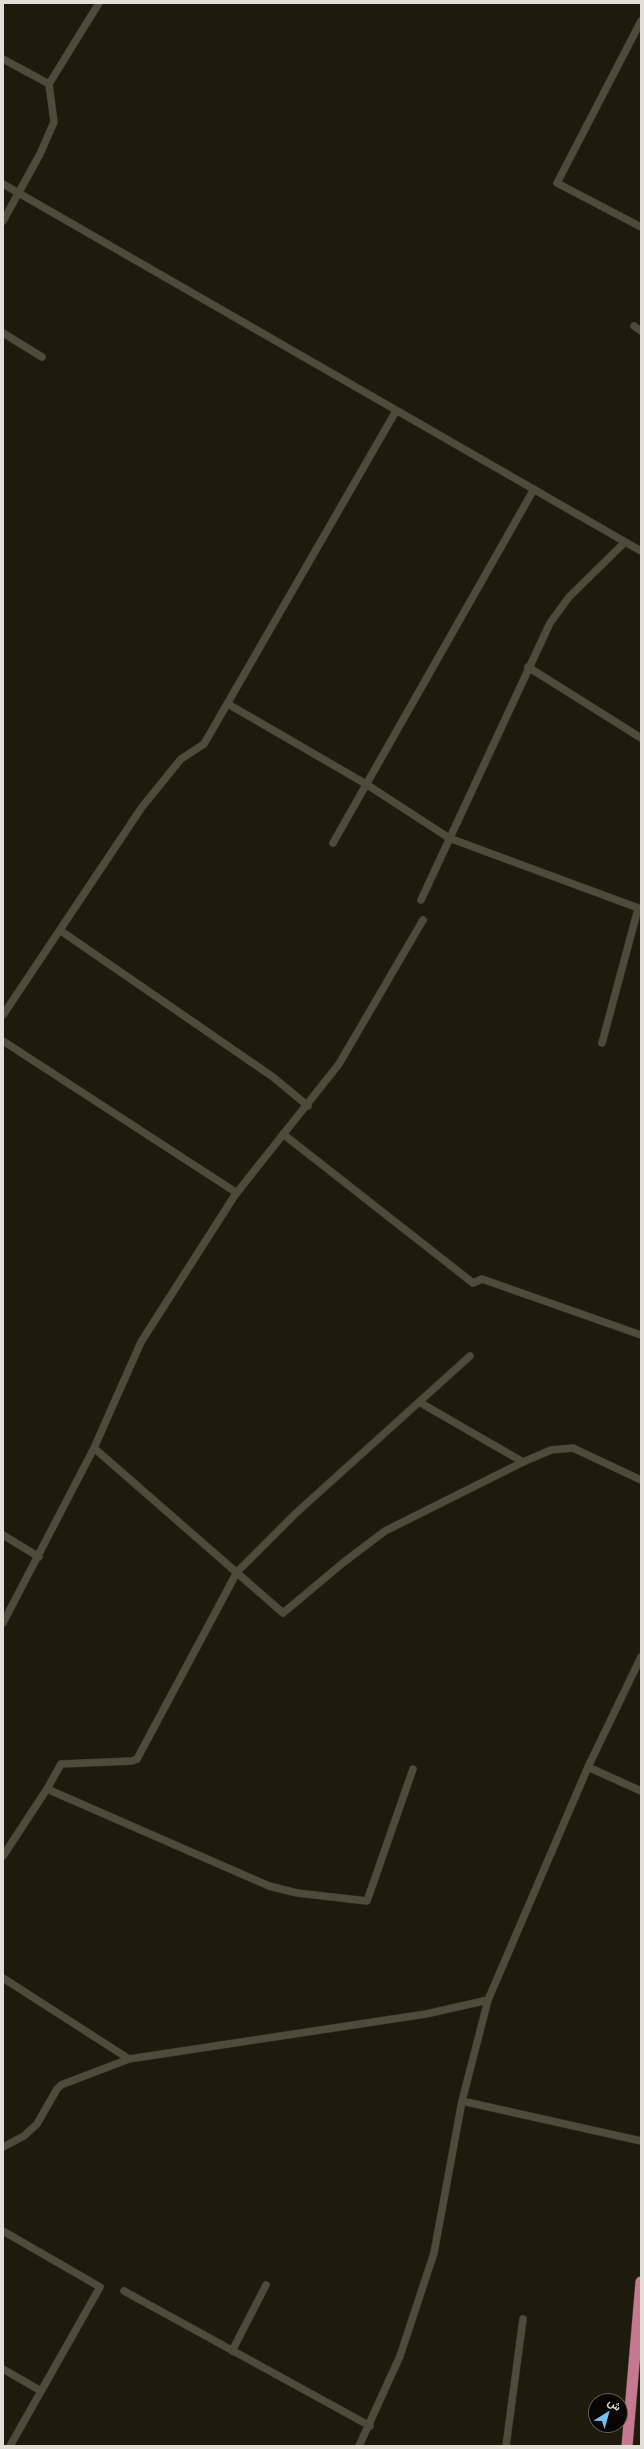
<!DOCTYPE html>
<html>
<head>
<meta charset="utf-8">
<style>
	body { margin:0 }
	#map { position:relative; width:644px; height:2449px; overflow:hidden; background:#1f1b0c; font-family:"Exo 2",Vazirmatn,sans-serif }
	canvas { display:block }
	.frame { position:absolute; inset:0; border:4px solid #e2dfd6; pointer-events:none }
	.north { position:absolute; left:588px; top:2393px; width:40px; height:40px; box-sizing:border-box; background:#070602; border:1px solid #5f5d57; border-radius:50%; rotate:37deg; font-size:11px; font-weight:700; line-height:16px; text-align:center; color:#e2dfd6 }
	.north::after { content:''; display:block; margin:auto; width:14px; height:18px; background:#75c0f6; clip-path:polygon(50% 0,100% 100%,50% 72%,0 100%) }
</style>
</head>
<body>
<div id="map">
<canvas width="644" height="2449"></canvas>
<div class="frame"></div>
<div class="north">ش</div>
</div>
<script>
const g = document.querySelector('canvas').getContext('2d');
g.lineJoin = 'round';
function shape(rows) {
  const path = new Path2D();
  for (const r of rows) {
    path.moveTo(r[0], r[1]);
    for (let i = 2; i < r.length; i += 2) path.lineTo(r[i], r[i + 1]);
  }
  return path;
}
function stroke(path, color, width, dash) {
  g.strokeStyle = color;
  g.lineWidth = width;
  g.lineCap = dash ? 'butt' : 'round';
  g.setLineDash(dash || []);
  g.stroke(path);
}
const minor = shape([
	[641,21,557,183,641,227],
	[3,59,49,84],
	[3,184,641,551],
	[3,221,40,154,54,122,49,84,99,3],
	[634,326,641,331],
	[3,333,42,357],
	[528,667,641,738],
	[228,704,366,784,449,838,641,909],
	[333,843,534,489],
	[421,900,550,623,569,597,625,542],
	[61,931,273,1077,308,1106],
	[3,1015,142,807,181,759,204,744,396,411],
	[3,1041,237,1193],
	[602,1043,638,909],
	[283,1134,473,1283,482,1279,641,1335],
	[419,1402,523,1462],
	[94,1448,283,1613,344,1562,385,1531,523,1462,551,1450,573,1448,641,1480],
	[3,1535,39,1557],
	[3,1623,94,1448,141,1342,235,1195,339,1064,423,920],
	[588,1767,641,1791],
	[47,1789,61,1764,132,1761,137,1759,237,1572,295,1514,470,1356],
	[3,1856,47,1789,269,1886,297,1893,367,1901,413,1769],
	[3,1978,129,2059],
	[462,2101,641,2141],
	[3,2147,24,2136,37,2124,57,2089,61,2085,129,2059,426,2014,488,2000],
	[3,2231,100,2287,10,2446],
	[124,2291,370,2426],
	[232,2351,266,2285],
	[3,2369,41,2391],
	[359,2446,400,2356,434,2253,462,2101,488,2000,588,1767,641,1657],
	[506,2446,523,2319]
]);
const trunk = shape([
	[627,2446,641,2282]
]);
stroke(minor, '#39362f', 8);
stroke(trunk, '#39362f', 12);
stroke(minor, '#4f4b3b', 7);
stroke(trunk, '#c67890', 11);
</script>
</body>
</html>
